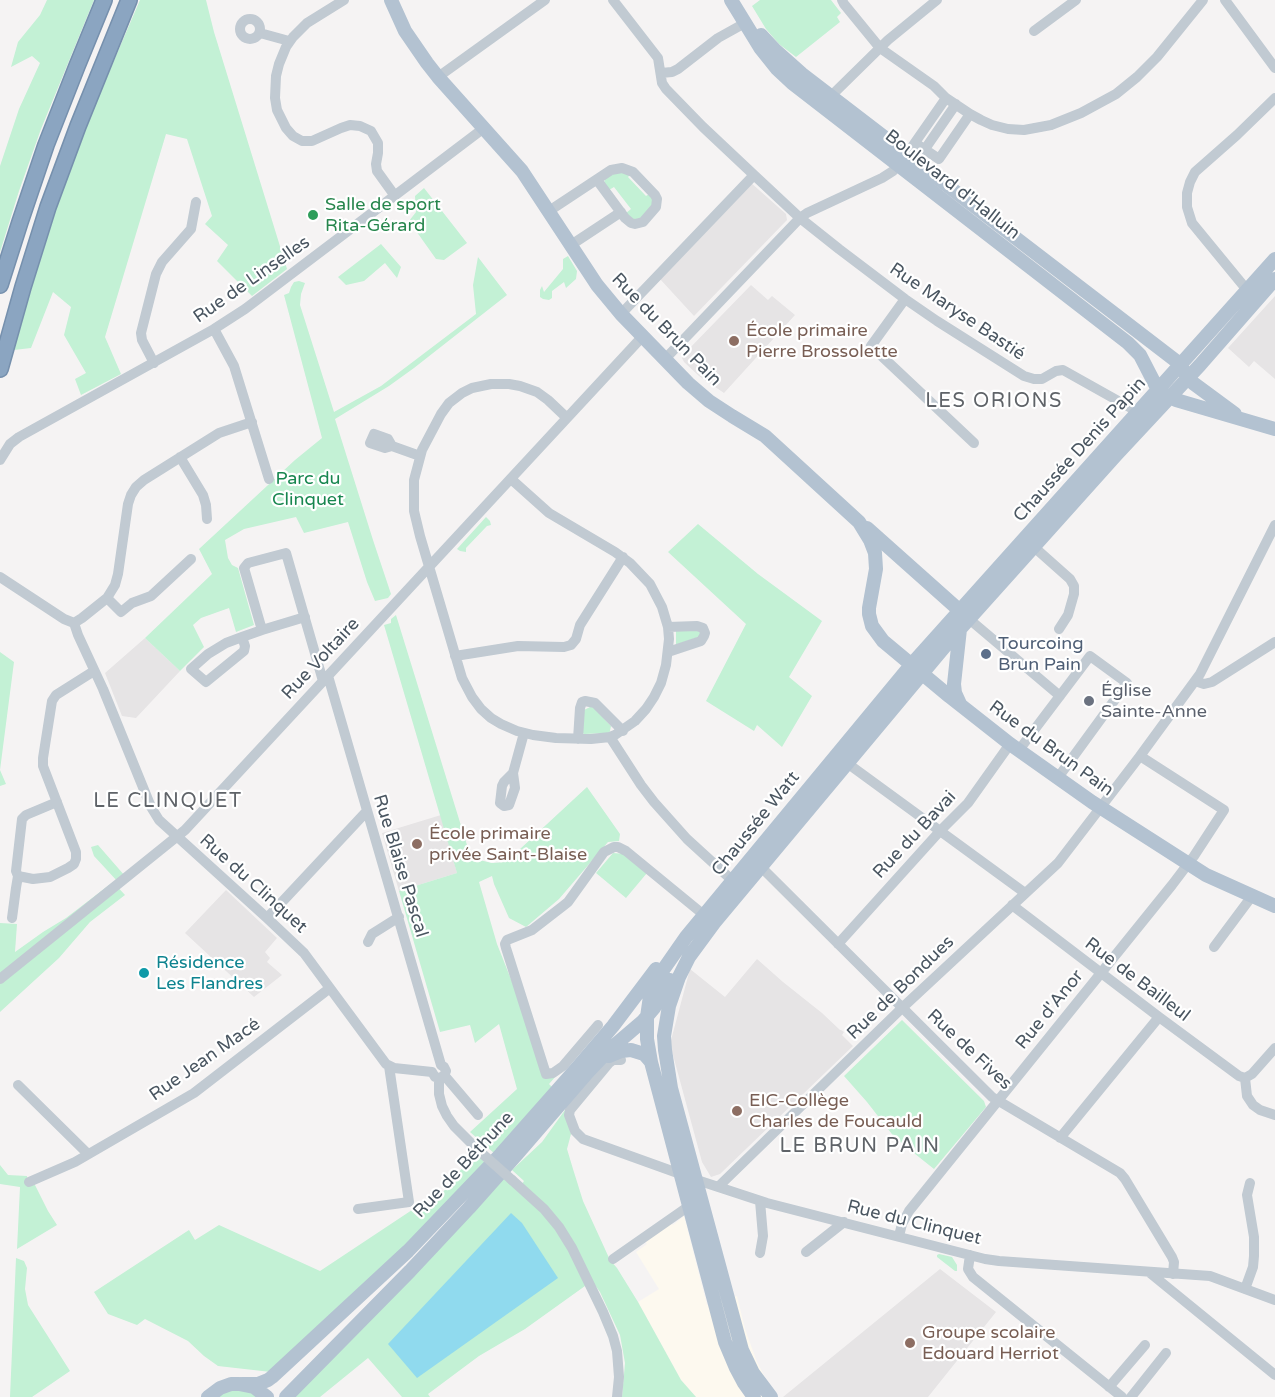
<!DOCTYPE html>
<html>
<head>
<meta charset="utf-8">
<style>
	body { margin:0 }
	canvas { display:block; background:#f5f3f3 }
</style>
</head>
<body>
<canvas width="1275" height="1397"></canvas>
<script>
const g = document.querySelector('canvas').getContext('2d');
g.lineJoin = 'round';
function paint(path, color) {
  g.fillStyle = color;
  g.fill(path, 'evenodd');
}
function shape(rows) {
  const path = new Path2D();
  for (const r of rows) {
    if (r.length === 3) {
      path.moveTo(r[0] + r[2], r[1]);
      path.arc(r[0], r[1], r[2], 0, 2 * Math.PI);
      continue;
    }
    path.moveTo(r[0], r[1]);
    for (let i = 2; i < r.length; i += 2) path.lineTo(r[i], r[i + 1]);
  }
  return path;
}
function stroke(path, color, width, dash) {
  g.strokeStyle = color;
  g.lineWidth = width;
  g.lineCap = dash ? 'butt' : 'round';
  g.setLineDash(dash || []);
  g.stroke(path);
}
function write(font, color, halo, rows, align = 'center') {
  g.font = font + ' "Varela Round",sans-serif';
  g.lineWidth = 4.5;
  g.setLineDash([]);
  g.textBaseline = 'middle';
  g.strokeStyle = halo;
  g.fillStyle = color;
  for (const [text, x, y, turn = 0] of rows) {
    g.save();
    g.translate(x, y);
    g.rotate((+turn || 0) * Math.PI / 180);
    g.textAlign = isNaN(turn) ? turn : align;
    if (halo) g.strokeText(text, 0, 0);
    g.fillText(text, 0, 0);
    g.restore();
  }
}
const commercial = shape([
	[684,1216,707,1305,737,1296,745,1329,757,1362,770,1387,778,1397,696,1397,681,1380,638,1302,659,1289,636,1252,647,1244,644,1240,670,1222,673,1225]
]);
const education = shape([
	[750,182,786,214,787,220,694,316,660,279],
	[751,285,768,300,772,296,795,315,724,393,699,376,684,362,682,358,685,353],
	[1275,296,1275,379,1254,361,1249,367,1228,348],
	[145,638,180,671,136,718,122,716,105,673],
	[441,815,457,873,399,891,382,833],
	[226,890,277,938,265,952,270,958,267,962,282,975,254,997,185,933],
	[757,959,783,982,822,1013,840,1030,841,1030,844,1032,842,1035,853,1046,720,1174,711,1177,702,1162,670,1044,690,969,725,997],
	[940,1269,996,1312,928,1397,783,1397]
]);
const green = shape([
	[47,0,94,0,41,129,19,191,0,252,0,166,19,109,40,63,32,56,11,67,18,42,40,15],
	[140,0,206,0,214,32,287,269,252,296,217,261,228,245,205,224,212,216,187,139,166,134,105,337,121,374,81,395,75,379,86,373,64,335,71,307,53,292,31,348,14,350,25,304,39,258,61,194,91,114],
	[760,0,831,0,841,13,837,17,840,22,796,57,779,44,766,29,752,6],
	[616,172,628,173,630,175,628,177,646,196,649,194,652,198,653,205,642,218,632,220,626,213,631,209,614,187,609,190,604,183,605,179],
	[424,188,467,243,444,260,436,259,409,221,416,212,415,196],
	[381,244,401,267,397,278,385,263,364,281,346,285,338,277],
	[568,256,577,271,576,279,566,288,564,282,552,291,552,298,549,300,543,299,540,297,540,290,542,286,544,292,563,269,563,259],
	[478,257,507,295,414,368,389,386,335,419,373,540,391,594,388,598,375,601,367,582,348,522,304,533,296,517,244,529,225,540,228,558,232,565,238,568,254,625,236,632,229,608,201,618,193,625,204,647,180,671,145,638,212,574,199,549,295,460,322,438,284,295,289,293,291,287,294,282,299,281,305,283,301,294,300,305,334,412,381,386,476,314,473,285],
	[486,517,490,521,491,525,487,526,466,548,466,552,460,551,457,549],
	[698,524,758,574,822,621,789,677,812,696,782,747,757,725,754,731,706,701,746,624,668,552],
	[396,615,471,858,492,863,506,862,587,787,620,834,619,841,608,842,559,899,526,927,509,918,494,884,492,876,479,882,497,944,518,997,544,1077,557,1075,549,1084,553,1088,495,1154,470,1132,517,1089,499,1024,475,1043,470,1025,440,1032,399,891,457,873,384,625,391,623,391,619],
	[676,629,699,629,701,636,677,645,676,644],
	[0,652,14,662,0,770,6,784,0,786],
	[590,707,593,707,611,726,610,731,609,733,584,734,581,732,584,710],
	[98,845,125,876,118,882,94,856,91,847],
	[613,853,625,854,647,873,626,898,596,873],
	[113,882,125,895,90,922,59,958,0,1012,0,923,17,924,15,952,43,932,66,918],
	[902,1020,984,1101,986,1107,934,1169,895,1138,867,1102,844,1076],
	[565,1110,571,1134,567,1149,573,1169,583,1201,610,1260,617,1268,638,1302,681,1380,696,1397,622,1397,625,1363,620,1335,600,1292,592,1281,525,1329,479,1356,428,1394,430,1397,402,1397,368,1358,320,1397,293,1397,503,1178,518,1190,524,1181,512,1170,542,1142],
	[475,1152,486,1164,442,1210,271,1372,218,1366,204,1356,188,1341,145,1319,137,1325,108,1314,94,1292,189,1230,195,1240,219,1225,320,1271,418,1206,432,1206],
	[0,1165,8,1175,27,1176,28,1185,35,1185,48,1211,57,1225,17,1249,20,1187,0,1184],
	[939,1254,952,1257,957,1265,957,1271,955,1271,937,1257,937,1255],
	[16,1258,24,1261,27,1268,25,1289,28,1305,70,1371,32,1397,10,1397],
	[243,1389,259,1397,214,1397,223,1392]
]);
const water = shape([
	[511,1213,522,1223,558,1278,417,1378,388,1344]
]);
const minor = shape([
	[344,0,307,23,293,37,286,47,279,64,276,76,275,98,277,110,286,128,293,136,302,141,312,141,341,128,350,125,360,126,371,131,378,143,378,153,376,164,377,171,395,196],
	[613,0,658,58,662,83,666,89,703,127,754,175,800,218,839,249,905,299,937,321,1024,376,1034,379,1042,379,1056,371,1063,370,1138,412],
	[842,0,844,4,880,48,934,86,946,98],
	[1225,0,1275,68],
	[250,29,10],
	[1034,31,1076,0],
	[260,33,289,41],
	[661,73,672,72,678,69,718,38,745,23],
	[438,77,545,0],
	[831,96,888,40,937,0],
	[970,114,981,120,992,125,1008,129,1024,130,1051,125,1081,113,1116,94,1137,77,1157,57,1203,0],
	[925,149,956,104],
	[549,211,611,170,622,168,633,172,655,195,657,199,656,207,643,222,635,224,631,223,625,218,597,180],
	[571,245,621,212],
	[1247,290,1192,223,1187,207,1187,193,1190,182,1195,172,1237,135,1275,98],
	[905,299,871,346,974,443],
	[621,314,754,175],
	[214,329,234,366,269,479],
	[665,359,800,218,807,213,882,178,893,171,907,154,946,98,970,114,939,159,915,143],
	[154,363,142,340,141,333,156,274,162,262,191,229,196,202],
	[392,446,385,448,370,443,374,434,388,439,392,446,420,456],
	[180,457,203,495,206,505,207,519],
	[0,460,10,444,19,437,214,329,245,309,484,128],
	[511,479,549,513,615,552,630,563,650,584,662,607,668,627,669,639,666,665,661,683,654,697,646,709,635,721,615,735,610,737,591,739,556,738,533,735,517,731,501,724,491,718,481,709,472,697,462,678,420,536,414,511,414,480,422,450,441,414,449,403,462,393,472,388,491,384,509,384,520,386,537,392,548,400,567,418],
	[1034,547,1070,579,1074,586,1074,594,1068,615,1059,629],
	[0,577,64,619,74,623,78,635,103,689,151,807,159,820,267,918,304,953,386,1064,394,1068,432,1072],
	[107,598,121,612,132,603,151,596,191,559],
	[969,619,1060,696],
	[74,623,82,618,107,598,115,585,118,574,128,504,131,495,136,487,144,480,219,433,252,422],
	[262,630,244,568,248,563,286,553,323,681],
	[242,637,245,646,244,651,206,682,191,669,208,654,226,643,242,637,262,630,305,617],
	[668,652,701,641,704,636,705,633,703,628,697,626,668,627],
	[455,656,518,646,564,647,571,645,576,639,580,625,623,557],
	[328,676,441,1065,444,1067,446,1071,444,1076,439,1078,435,1077,432,1072],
	[1195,681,1204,684,1212,682,1275,642],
	[610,737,641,785,654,802,687,839,733,881],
	[578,739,580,708,582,702,585,701,595,703,623,731],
	[1019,750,1090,656,1127,683,1057,779],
	[847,763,1025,893],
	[513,773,515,788,509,805,504,806,500,803,502,786,504,782,513,773,524,733],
	[57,802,26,815,22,819,16,871,18,876,33,879,50,877,68,868,74,864,76,859,76,852,43,766,43,758,52,701,56,695,94,671],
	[761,867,992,1097,1120,1173,1125,1179,1172,1257,1174,1262,1173,1274],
	[1012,905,1159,1017,1239,1076,1245,1078],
	[12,918,16,888,18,876],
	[267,918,367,811],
	[368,942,372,934,399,917],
	[838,944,940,831,968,803,1010,744],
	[1214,947,1252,896],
	[0,979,185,830,643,336],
	[598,1025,563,1066,553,1073,546,1074,506,948,505,944,507,940,532,930,563,906,568,902,604,852,614,847,618,847,626,851,704,915],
	[621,1060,613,1060,609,1063,570,1110,569,1115,575,1131,583,1139,697,1180,767,1203,985,1259,999,1261,1210,1276,1275,1300],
	[444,1075,478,1115],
	[439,1078,439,1094,442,1106,447,1116,454,1126,477,1149],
	[1245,1078,1247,1096,1253,1105,1260,1110,1275,1115],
	[1245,1078,1252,1074,1275,1048],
	[18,1085,88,1154],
	[1060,1138,1159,1017],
	[512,1180,544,1209,559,1227,572,1248,603,1312,613,1336,617,1351,619,1377,617,1397],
	[29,1182,75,1162,194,1093,330,988],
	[718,1187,902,1008,1058,863,1140,756,1200,674,1275,525],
	[760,1201,763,1236,760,1253],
	[358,1209,409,1202,389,1066],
	[899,1236,902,1224,909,1211,1172,885,1194,856,1224,810,1140,756],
	[806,1252,844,1222],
	[970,1255,968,1269,973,1277,1122,1397],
	[613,1259,689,1206],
	[1150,1273,1275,1375],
	[1245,1289,1253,1267,1254,1256,1254,1237,1247,1195,1250,1183],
	[1109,1387,1145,1345],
	[1131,1397,1166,1353]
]);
const major = shape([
	[391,0,405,31,427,63,438,77,522,171,597,285,621,314,688,383,709,401,732,416,765,436,859,522,870,540,875,553,876,569,869,608,869,614,872,626,883,641,949,696,1010,744,1092,802,1206,875,1275,906],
	[731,0,761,49,777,69,792,83,1128,343,1140,355,1156,386,1164,394,1176,400,1275,429],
	[761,35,775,50,802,74,1180,364,1186,375,1193,383,1235,414],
	[867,528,959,610],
	[960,629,954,684,955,693,960,704],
	[609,1056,621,1051,631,1050,644,1054,651,1062],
	[242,1384,258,1384,268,1380,272,1377,408,1251,501,1154,578,1067,613,1026,656,969],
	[208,1397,220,1388,231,1384,239,1384,254,1387,267,1397],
	[286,1397,410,1271,469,1208,517,1154,588,1072,609,1050,643,1021,654,1008,670,980],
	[754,1397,744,1383,736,1368,725,1342,651,1062,647,1039,647,1017,650,996,654,986,663,970,686,937,911,665,1275,259],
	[771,1397,753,1373,742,1350,671,1088,665,1050,664,1036,669,1006,679,977,689,957,714,923,951,639,1116,455,1200,365,1275,279]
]);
const highway = shape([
	[0,285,20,222,46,145,77,66,104,0],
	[0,369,23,287,48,207,78,126,129,0]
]);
const minorBridge = shape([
	[477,1149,512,1180]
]);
const markers = [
	[313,215,6,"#2e9e5b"],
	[734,341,6,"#8d6e63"],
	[986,654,6,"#5c6f8a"],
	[1089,701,6,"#6b7280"],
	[417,844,6,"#8d6e63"],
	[144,973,6,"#0f9aa8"],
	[737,1111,6,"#8d6e63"],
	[910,1343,6,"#8d6e63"]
];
const streetNames = [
	["Boulevard d'Halluin",952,185,38],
	["Rue de Linselles",252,280,-35],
	["Rue Maryse Bastié",957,312,34],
	["Rue du Brun Pain",666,330,46],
	["Chaussée Denis Papin",1080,450,-48],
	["Rue Voltaire",321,659,-47],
	["Rue du Brun Pain",1051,749,36],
	["Chaussée Watt",756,824,-51],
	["Rue du Bavai",915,835,-47],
	["Rue Blaise Pascal",400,866,73],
	["Rue du Clinquet",253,884,42],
	["Rue de Bailleul",1137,980,37],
	["Rue de Bondues",901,988,-44],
	["Rue d'Anor",1050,1010,-51],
	["Rue de Fives",969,1050,43],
	["Rue Jean Macé",205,1060,-35],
	["Rue de Béthune",464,1165,-47],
	["Rue du Clinquet",914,1223,14]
];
const leisureNames = [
	["Salle de sport",325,205],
	["Rita-Gérard",325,226]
];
const educationNames = [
	["École primaire",746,331],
	["Pierre Brossolette",746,352],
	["École primaire",429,834],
	["privée Saint-Blaise",429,855],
	["EIC-Collège",749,1101],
	["Charles de Foucauld",749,1122],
	["Groupe scolaire",922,1333],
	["Edouard Herriot",922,1354]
];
const parkNames = [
	["Parc du",308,479],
	["Clinquet",308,500]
];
const serviceNames = [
	["Tourcoing",998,644],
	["Brun Pain",998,665]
];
const worshipNames = [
	["Église",1101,691],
	["Sainte-Anne",1101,712]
];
const cultureNames = [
	["Résidence",156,963],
	["Les Flandres",156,984]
];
const neighbourhoodNames = [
	["LES ORIONS",994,402],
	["LE CLINQUET",168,802],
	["LE BRUN PAIN",860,1147]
];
paint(commercial, '#fdf9ef');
paint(education, '#e6e4e5');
paint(green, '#c3f1d5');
paint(water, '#90daee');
stroke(highway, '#7690ad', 18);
stroke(minor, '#c1cad2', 10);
stroke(major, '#b3c2d1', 14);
stroke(highway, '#8ba5c1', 15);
stroke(minorBridge, '#c1cad2', 10);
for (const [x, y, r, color] of markers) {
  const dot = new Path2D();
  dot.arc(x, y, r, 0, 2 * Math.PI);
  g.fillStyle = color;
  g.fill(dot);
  stroke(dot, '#fff', 2);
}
write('18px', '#4a5661', '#fff', streetNames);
write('18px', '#27864d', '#fff', leisureNames, 'left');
write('18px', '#785e54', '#fff', educationNames, 'left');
write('18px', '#17864f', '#fff', parkNames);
write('18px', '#4e5e75', '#fff', serviceNames, 'left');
write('18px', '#5b616d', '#fff', worshipNames, 'left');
write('18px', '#0d838f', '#fff', cultureNames, 'left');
g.letterSpacing = '1.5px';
write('20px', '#5f6368', '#fff', neighbourhoodNames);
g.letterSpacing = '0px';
</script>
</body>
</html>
